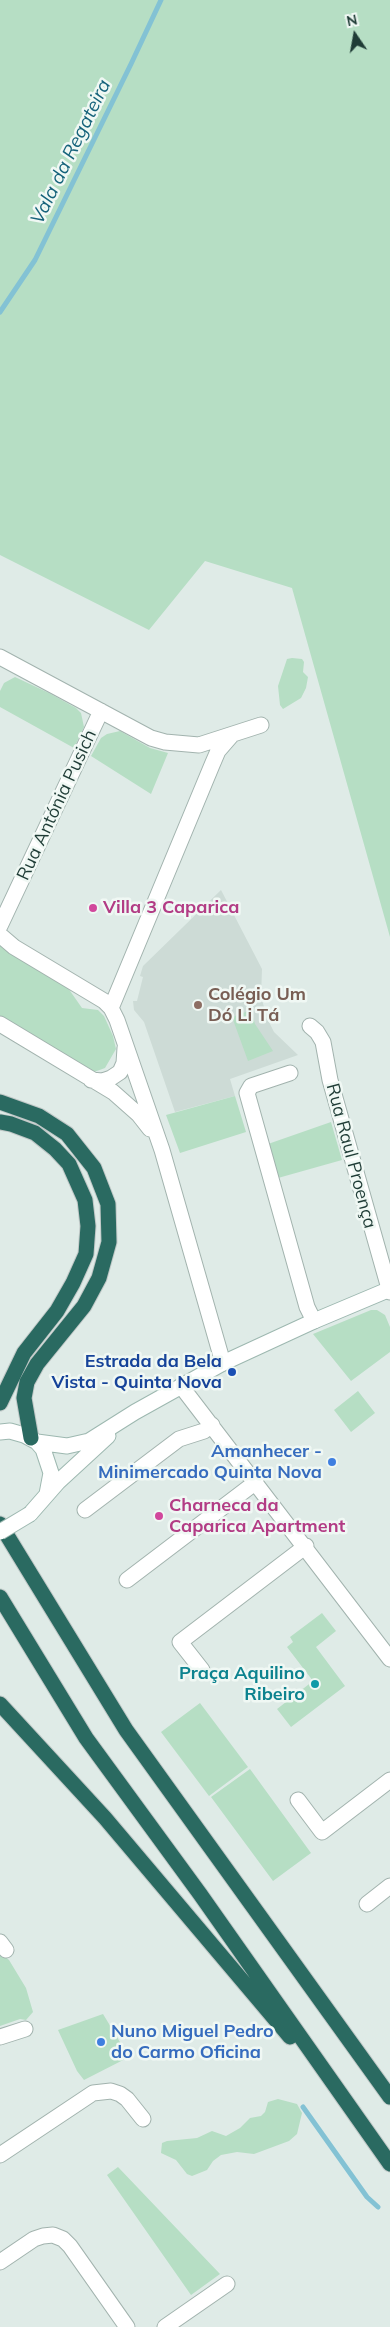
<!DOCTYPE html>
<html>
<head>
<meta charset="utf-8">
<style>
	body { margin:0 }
	#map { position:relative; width:390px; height:2327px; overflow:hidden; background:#dfebe7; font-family:Mulish,sans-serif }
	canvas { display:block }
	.north { position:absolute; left:330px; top:10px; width:50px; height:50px; -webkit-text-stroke:4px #f0f8f4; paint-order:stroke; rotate:348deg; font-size:14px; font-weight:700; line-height:20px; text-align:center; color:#1f3c36 }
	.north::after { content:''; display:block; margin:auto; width:18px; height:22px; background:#1f3c36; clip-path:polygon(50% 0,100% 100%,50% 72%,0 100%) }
</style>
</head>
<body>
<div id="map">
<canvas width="390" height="2327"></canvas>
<div class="north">N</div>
</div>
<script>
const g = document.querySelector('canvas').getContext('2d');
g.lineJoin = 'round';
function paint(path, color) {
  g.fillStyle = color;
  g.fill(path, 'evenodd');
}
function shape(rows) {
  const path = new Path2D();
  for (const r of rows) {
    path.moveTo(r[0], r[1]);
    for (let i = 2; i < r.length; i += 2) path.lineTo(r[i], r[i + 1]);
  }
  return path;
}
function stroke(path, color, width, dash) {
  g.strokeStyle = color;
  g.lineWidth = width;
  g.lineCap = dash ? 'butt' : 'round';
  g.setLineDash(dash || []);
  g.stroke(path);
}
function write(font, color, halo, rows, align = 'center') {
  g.font = font + ' Mulish,sans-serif';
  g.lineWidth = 5;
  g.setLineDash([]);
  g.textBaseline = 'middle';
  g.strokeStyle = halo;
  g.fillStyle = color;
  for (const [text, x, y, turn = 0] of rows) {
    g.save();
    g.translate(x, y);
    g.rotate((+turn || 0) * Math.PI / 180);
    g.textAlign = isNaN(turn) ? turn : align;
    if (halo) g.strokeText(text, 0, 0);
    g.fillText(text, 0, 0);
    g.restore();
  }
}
const built = shape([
	[221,890,262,969,261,997,268,1020,274,1032,298,1055,230,1079,235,1096,175,1112,144,1022,134,1010,133,1001,137,1001,143,977,140,976,143,966]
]);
const green = shape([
	[0,0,390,0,390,937,292,588,205,561,149,630,0,555],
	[292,658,302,659,304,662,303,672,308,677,306,688,301,698,283,709,280,705,278,686,287,659],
	[15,677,49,693,76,708,81,713,84,727,74,748,0,707,0,691,4,683],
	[120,731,150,748,168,753,151,794,91,756,101,738,107,734],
	[0,945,68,988,82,1008,98,1010,104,1016,113,1036,116,1049,105,1068,94,1072,0,1017],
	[251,1010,255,1024,273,1051,248,1061,232,1017],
	[235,1096,246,1132,180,1153,166,1115],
	[331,1122,342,1160,278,1178,268,1144],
	[371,1310,377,1310,385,1315,390,1327,390,1352,351,1381,313,1334],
	[358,1391,375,1413,351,1432,334,1410],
	[322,1613,336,1631,316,1647,345,1686,291,1727,277,1709,313,1681,287,1647,293,1642,290,1637],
	[200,1703,248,1767,209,1796,161,1732],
	[250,1769,311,1853,273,1881,211,1797],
	[0,1952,9,1960,26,1988,33,2012,26,2020,20,2019,0,2026],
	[103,2014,129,2057,84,2080,77,2071,58,2030],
	[278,2099,297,2104,302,2113,297,2134,289,2141,254,2154,237,2152,221,2155,213,2161,207,2170,192,2176,187,2174,176,2160,161,2153,162,2143,167,2141,197,2138,212,2131,226,2136,240,2128,250,2118,261,2116,265,2112,268,2102],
	[118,2167,220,2274,191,2295,107,2175]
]);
const stream = shape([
	[0,312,35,260,131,64,161,0],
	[303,2107,367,2197,378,2207]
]);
const street = shape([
	[0,657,151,738,165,742,199,745,261,725],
	[0,926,101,711],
	[0,935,14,947,104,1001,111,1008,117,1020,162,1150,223,1363],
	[111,1008,212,765,218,751,231,736],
	[0,1024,113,1092,139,1115,150,1129],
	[310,1026,317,1032,323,1042,330,1080,390,1292],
	[290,1073,251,1086,247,1093,307,1307,314,1321],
	[91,1080,102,1081,111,1078,120,1072,124,1063,125,1048],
	[181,1386,390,1659],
	[85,1510,179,1439,204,1431,212,1425],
	[127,1580,256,1482],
	[202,1670,180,1642,306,1546],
	[298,1800,322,1832,390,1780],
	[367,1904,390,1886],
	[0,1942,6,1950],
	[0,2037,25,2029],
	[0,2155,93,2093,111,2091,120,2094,127,2099,143,2119],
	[0,2262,34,2239,43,2236,53,2235,63,2239,70,2246,127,2327],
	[165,2327,227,2284]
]);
const secondary = shape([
	[0,1432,10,1431,24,1435,37,1442,43,1449,51,1473,47,1494],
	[37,1442,67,1446,89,1441,135,1412,223,1363,314,1321,390,1289],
	[30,1514,58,1482,108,1436]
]);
const highway = shape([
	[0,1102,39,1116,67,1134,94,1168,108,1204,109,1242,99,1278,84,1306,37,1364,27,1382,24,1398,31,1438],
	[0,1122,11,1124,35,1133,55,1149,69,1164,85,1200,88,1226,86,1254,73,1283,57,1311,24,1353,0,1403],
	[0,1524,126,1730,390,2097],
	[0,1597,86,1738,200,1894,390,2164],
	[0,1704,105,1818,290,2037]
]);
const secondaryBridge = shape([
	[0,1532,30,1514]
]);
const markers = [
	[93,908,5,"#d1479c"],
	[198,1005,5,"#8d6e63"],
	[232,1372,5,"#1a4fb4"],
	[332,1462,5,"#3f7fe0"],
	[159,1516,5,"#d1479c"],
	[315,1684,5,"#0f9aa8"],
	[101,2042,5,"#3f7fe0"]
];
const streetNames = [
	["Rua Antónia Pusich",57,805,-65],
	["Rua Raul Proença",351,1156,75]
];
const hotelNames = [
	["Villa 3 Caparica",103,908],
	["Charneca da",169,1506],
	["Caparica Apartment",169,1527]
];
const educationNames = [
	["Colégio Um",208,995],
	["Dó Li Tá",208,1016]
];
const transitNames = [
	["Estrada da Bela",222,1362],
	["Vista - Quinta Nova",222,1383]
];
const shopNames = [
	["Amanhecer -",322,1452],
	["Minimercado Quinta Nova",322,1473],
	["Nuno Miguel Pedro",111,2032,"left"],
	["do Carmo Oficina",111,2053,"left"]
];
const cultureNames = [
	["Praça Aquilino",305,1674],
	["Ribeiro",305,1695]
];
const waterNames = [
	["Vala da Regateira",71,152,-64]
];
paint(built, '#cddbd6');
paint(green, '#b6dec4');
stroke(stream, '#83c2d4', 5);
stroke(street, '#a2b3ae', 17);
stroke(secondary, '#9db8b0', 17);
stroke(highway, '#c0c8c7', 17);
stroke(street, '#fff', 15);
stroke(secondary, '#fff', 15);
stroke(highway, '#2a6a61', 15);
stroke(secondaryBridge, '#9db8b0', 17, []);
stroke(secondaryBridge, '#fff', 15);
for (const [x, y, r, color] of markers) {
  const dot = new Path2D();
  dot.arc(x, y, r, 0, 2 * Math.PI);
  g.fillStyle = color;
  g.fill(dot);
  stroke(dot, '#f0f8f4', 2);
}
write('18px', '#1f3c36', '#f0f8f4', streetNames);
write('bold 18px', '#b23c85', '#f0f8f4', hotelNames, 'left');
write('bold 18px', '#785e54', '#f0f8f4', educationNames, 'left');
write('bold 18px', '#164399', '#f0f8f4', transitNames, 'right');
write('bold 18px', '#366cbe', '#f0f8f4', shopNames, 'right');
write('bold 18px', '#0d838f', '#f0f8f4', cultureNames, 'right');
write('italic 19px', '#16637b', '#f0f8f4', waterNames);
</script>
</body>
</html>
